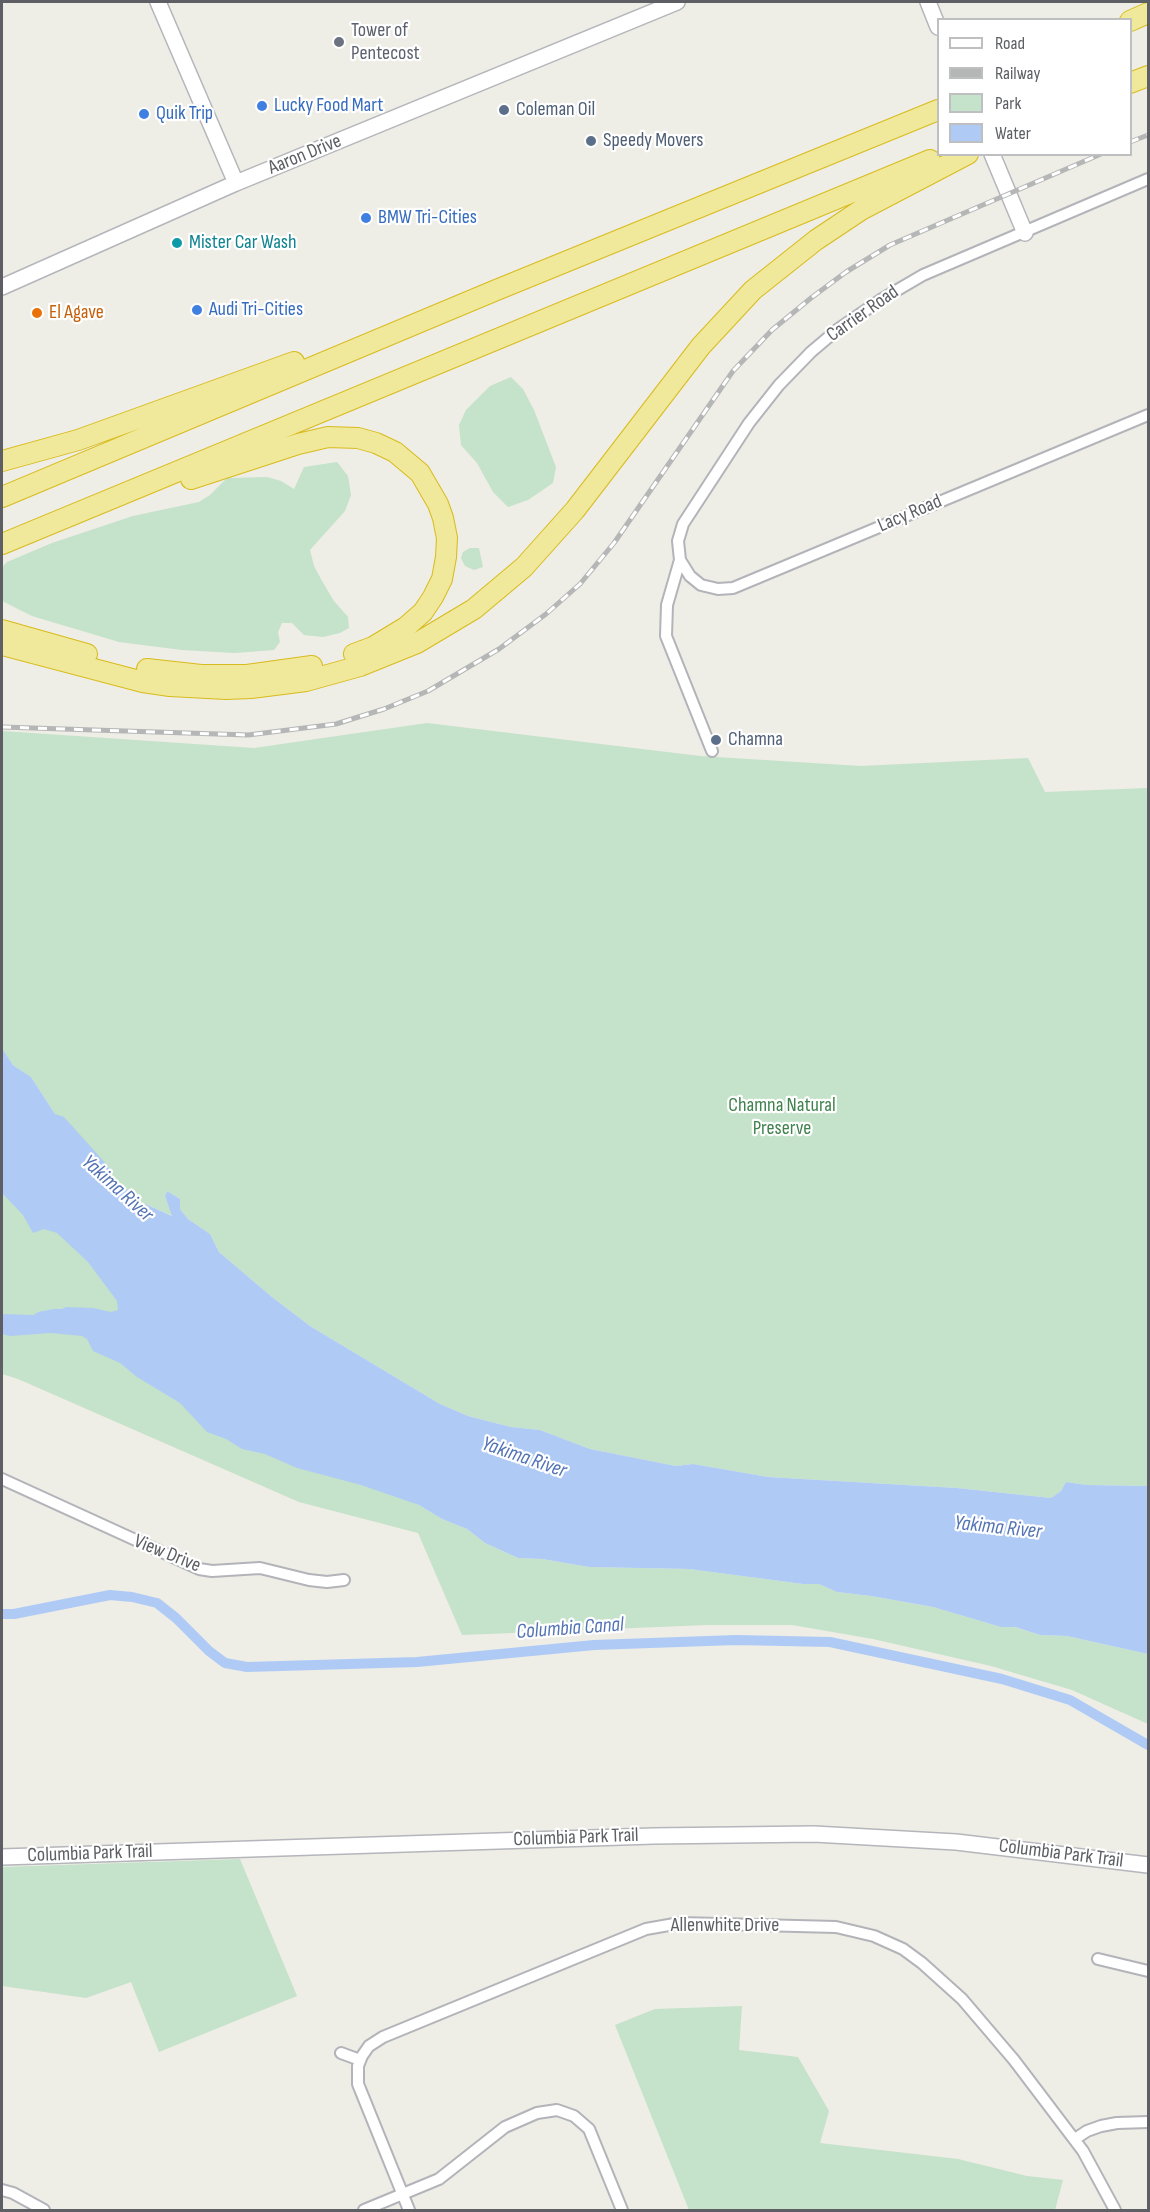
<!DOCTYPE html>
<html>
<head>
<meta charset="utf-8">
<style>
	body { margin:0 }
	#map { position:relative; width:1150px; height:2212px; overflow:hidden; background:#eeede6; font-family:"Sofia Sans Condensed",sans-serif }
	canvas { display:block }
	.frame { position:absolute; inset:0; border:3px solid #5d5f64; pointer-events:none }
	.legend { position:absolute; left:937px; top:18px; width:195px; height:138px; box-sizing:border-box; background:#fff; border:2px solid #bebfc1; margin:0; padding:8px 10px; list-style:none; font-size:18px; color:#5d5f64 }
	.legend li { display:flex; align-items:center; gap:12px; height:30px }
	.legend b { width:30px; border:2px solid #bebfc1 }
</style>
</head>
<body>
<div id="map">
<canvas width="1150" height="2212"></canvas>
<div class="frame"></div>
<ul class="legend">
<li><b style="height:8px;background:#fff"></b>Road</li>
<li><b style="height:8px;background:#b5b6b6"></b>Railway</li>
<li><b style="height:16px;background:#c5e2ca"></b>Park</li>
<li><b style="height:16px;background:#afcbf5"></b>Water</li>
</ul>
</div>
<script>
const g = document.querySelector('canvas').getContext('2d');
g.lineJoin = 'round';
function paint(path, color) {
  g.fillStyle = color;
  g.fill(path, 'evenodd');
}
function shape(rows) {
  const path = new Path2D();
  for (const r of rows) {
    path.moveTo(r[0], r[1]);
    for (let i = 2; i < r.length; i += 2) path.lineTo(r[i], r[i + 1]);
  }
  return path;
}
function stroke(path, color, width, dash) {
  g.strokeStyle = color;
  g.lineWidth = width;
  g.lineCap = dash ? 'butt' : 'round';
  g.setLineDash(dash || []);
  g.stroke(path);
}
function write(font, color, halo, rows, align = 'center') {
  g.font = font + ' "Sofia Sans Condensed",sans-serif';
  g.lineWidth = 4.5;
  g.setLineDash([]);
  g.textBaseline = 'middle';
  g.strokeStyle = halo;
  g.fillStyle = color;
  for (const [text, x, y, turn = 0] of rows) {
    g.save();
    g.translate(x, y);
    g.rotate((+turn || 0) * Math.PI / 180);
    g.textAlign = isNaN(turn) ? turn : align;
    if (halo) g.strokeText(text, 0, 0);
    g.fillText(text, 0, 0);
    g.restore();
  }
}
const green = shape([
	[511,377,523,389,534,410,556,467,553,483,528,500,508,507,493,492,477,463,461,445,459,425,466,410,490,386],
	[337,462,348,476,351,495,345,511,310,550,314,566,322,581,334,601,348,617,349,628,340,633,323,637,304,635,292,623,282,623,278,632,280,642,274,650,235,653,182,650,119,642,32,616,2,601,2,567,7,562,52,543,133,516,199,502,210,495,227,478,267,477,281,481,294,489,304,467],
	[470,548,479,548,483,567,474,570,465,566,461,558,463,552],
	[427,723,700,756,861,766,1028,758,1045,792,1148,788,1148,1486,1087,1485,1066,1482,1061,1491,1051,1498,957,1488,768,1477,693,1464,676,1466,590,1449,540,1430,511,1427,468,1416,440,1404,310,1326,272,1297,219,1252,210,1234,188,1219,180,1209,180,1199,167,1191,165,1196,173,1216,143,1203,114,1179,108,1166,55,1114,31,1077,13,1065,2,1048,2,731,254,748],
	[2,1159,404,1499,419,1505,442,1519,467,1529,485,1543,518,1558,542,1559,589,1567,689,1569,803,1584,819,1584,837,1592,871,1596,933,1607,1001,1627,1014,1627,1040,1635,1067,1636,1148,1654,1148,1724,1072,1690,991,1666,873,1639,792,1625,707,1625,462,1635,418,1533,299,1502,18,1379,2,1374],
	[240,1859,297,1996,159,2052,131,1982,86,1998,2,1986,2,1867],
	[742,2006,739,2050,798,2057,829,2111,820,2143,958,2159,1027,2176,1063,2180,1055,2210,689,2210,615,2025,655,2009]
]);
const water = shape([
	[2,1048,13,1065,31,1077,55,1114,64,1117,108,1166,114,1179,143,1203,172,1216,165,1196,167,1191,180,1199,180,1209,188,1219,210,1234,219,1252,272,1297,310,1326,440,1404,468,1416,511,1427,540,1430,590,1449,676,1466,693,1464,768,1477,957,1488,1051,1498,1061,1491,1066,1482,1087,1485,1148,1486,1148,1654,1067,1636,1040,1635,1015,1627,1001,1627,933,1607,871,1596,837,1592,819,1584,803,1584,689,1569,589,1567,542,1559,518,1558,485,1543,467,1529,442,1519,419,1505,361,1485,297,1468,265,1454,242,1449,226,1439,207,1432,180,1403,137,1377,120,1363,93,1351,87,1339,82,1336,51,1333,10,1336,2,1334,2,1314,34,1315,38,1312,54,1309,62,1309,66,1307,93,1308,111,1312,118,1310,117,1301,88,1262,57,1233,44,1229,33,1233,23,1215,2,1193]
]);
const canal = shape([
	[2,1614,14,1614,110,1595,132,1597,157,1603,176,1618,209,1651,225,1663,247,1667,417,1662,594,1645,736,1640,830,1642,1002,1679,1070,1700,1148,1745]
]);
const street = shape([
	[1148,179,923,275,882,299,837,330,811,352,779,385,749,423,683,524,678,541,680,560,690,576,701,585,718,589,733,588,1148,415],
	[680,560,667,605,666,636,712,751],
	[2,1479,199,1569,212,1571,260,1568,309,1580,327,1582,344,1580],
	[1098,1959,1148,1971],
	[341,2053,360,2060],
	[1075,2139,1087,2131,1101,2126,1117,2123,1148,2122],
	[2,2190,13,2193,44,2210],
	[364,2210,439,2179,505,2127,537,2113,557,2110,574,2116,589,2129,622,2210],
	[409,2210,358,2084,358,2066,362,2056,369,2046,383,2037,646,1929,680,1923,836,1927,874,1936,903,1949,922,1963,962,1999,1014,2060,1083,2151,1115,2210]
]);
const secondary = shape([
	[158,2,236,183],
	[928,2,938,27],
	[992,154,1025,233],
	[2,287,236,183,677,2],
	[2,1857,653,1836,814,1834,956,1842,1148,1865]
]);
const highway = shape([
	[1130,21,1148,13],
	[1130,83,1148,76],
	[2,461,78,440,294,362],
	[191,479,298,444,328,437,358,438,376,443,395,452,420,473,438,504,443,518,447,538,446,557,442,579,433,597,423,612,406,627,373,647,354,654],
	[2,497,494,291,938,110],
	[2,544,930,160],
	[2,630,87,654],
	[2,645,143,682,170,686,226,689,251,688,306,681,360,666,417,643,474,609,524,567,575,510,701,346,753,290,816,240,861,210,968,154],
	[147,669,201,675,247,675,312,666]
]);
const rail = shape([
	[1130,142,1148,135],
	[2,727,248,735,336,724,384,709,428,691,499,649,546,614,580,584,614,543,733,371,772,330,811,298,846,272,890,245,1101,154]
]);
const markers = [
	[339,42,6,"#6b7280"],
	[262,106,6,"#3f7fe0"],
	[504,110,6,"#5c6f8a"],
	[144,114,6,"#3f7fe0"],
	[591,141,6,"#5c6f8a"],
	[366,218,6,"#3f7fe0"],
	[177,243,6,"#0f9aa8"],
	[197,310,6,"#3f7fe0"],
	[37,313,6,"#e8710a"],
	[716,740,6,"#5c6f8a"]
];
const worshipNames = [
	["Tower of",351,31],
	["Pentecost",351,54]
];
const shopNames = [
	["Lucky Food Mart",274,106],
	["Quik Trip",156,114],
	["BMW Tri-Cities",378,218],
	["Audi Tri-Cities",209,310]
];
const serviceNames = [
	["Coleman Oil",516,110],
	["Speedy Movers",603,141],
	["Chamna",728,740]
];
const streetNames = [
	["Aaron Drive",305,155,-22],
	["Carrier Road",863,314,-35],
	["Lacy Road",910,514,-23],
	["View Drive",167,1554,22],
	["Columbia Park Trail",576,1838,-2],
	["Columbia Park Trail",90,1854,-2],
	["Columbia Park Trail",1061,1854,7],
	["Allenwhite Drive",725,1926]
];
const cultureNames = [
	["Mister Car Wash",189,243]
];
const foodNames = [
	["El Agave",49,313]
];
const parkNames = [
	["Chamna Natural",782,1106],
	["Preserve",782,1129]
];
const waterNames = [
	["Yakima River",117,1189,42],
	["Yakima River",524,1458,19],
	["Yakima River",998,1528,6],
	["Columbia Canal",570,1629,-4]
];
paint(green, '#c5e2ca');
paint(water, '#afcbf5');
stroke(canal, '#afcbf5', 10);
stroke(street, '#b3b4b9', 14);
stroke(secondary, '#b4b6bb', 18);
stroke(highway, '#d8bb1c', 22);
stroke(street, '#fff', 10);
stroke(secondary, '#fff', 15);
stroke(highway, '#f0e89a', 20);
stroke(rail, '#b5b6b6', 5);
stroke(rail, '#fff', 3, [9]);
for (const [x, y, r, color] of markers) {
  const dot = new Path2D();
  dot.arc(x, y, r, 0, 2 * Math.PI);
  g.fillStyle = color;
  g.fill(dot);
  stroke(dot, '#fff', 2);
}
write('20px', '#5b616d', '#fff', worshipNames, 'left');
write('20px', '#366cbe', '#fff', shopNames, 'left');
write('20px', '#4e5e75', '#fff', serviceNames, 'left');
write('20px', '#5d5f64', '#fff', streetNames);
write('20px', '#0d838f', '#fff', cultureNames, 'left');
write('20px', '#c56008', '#fff', foodNames, 'left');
write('20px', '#40814d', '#fff', parkNames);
write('italic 21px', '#5474b5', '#fff', waterNames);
</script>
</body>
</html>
